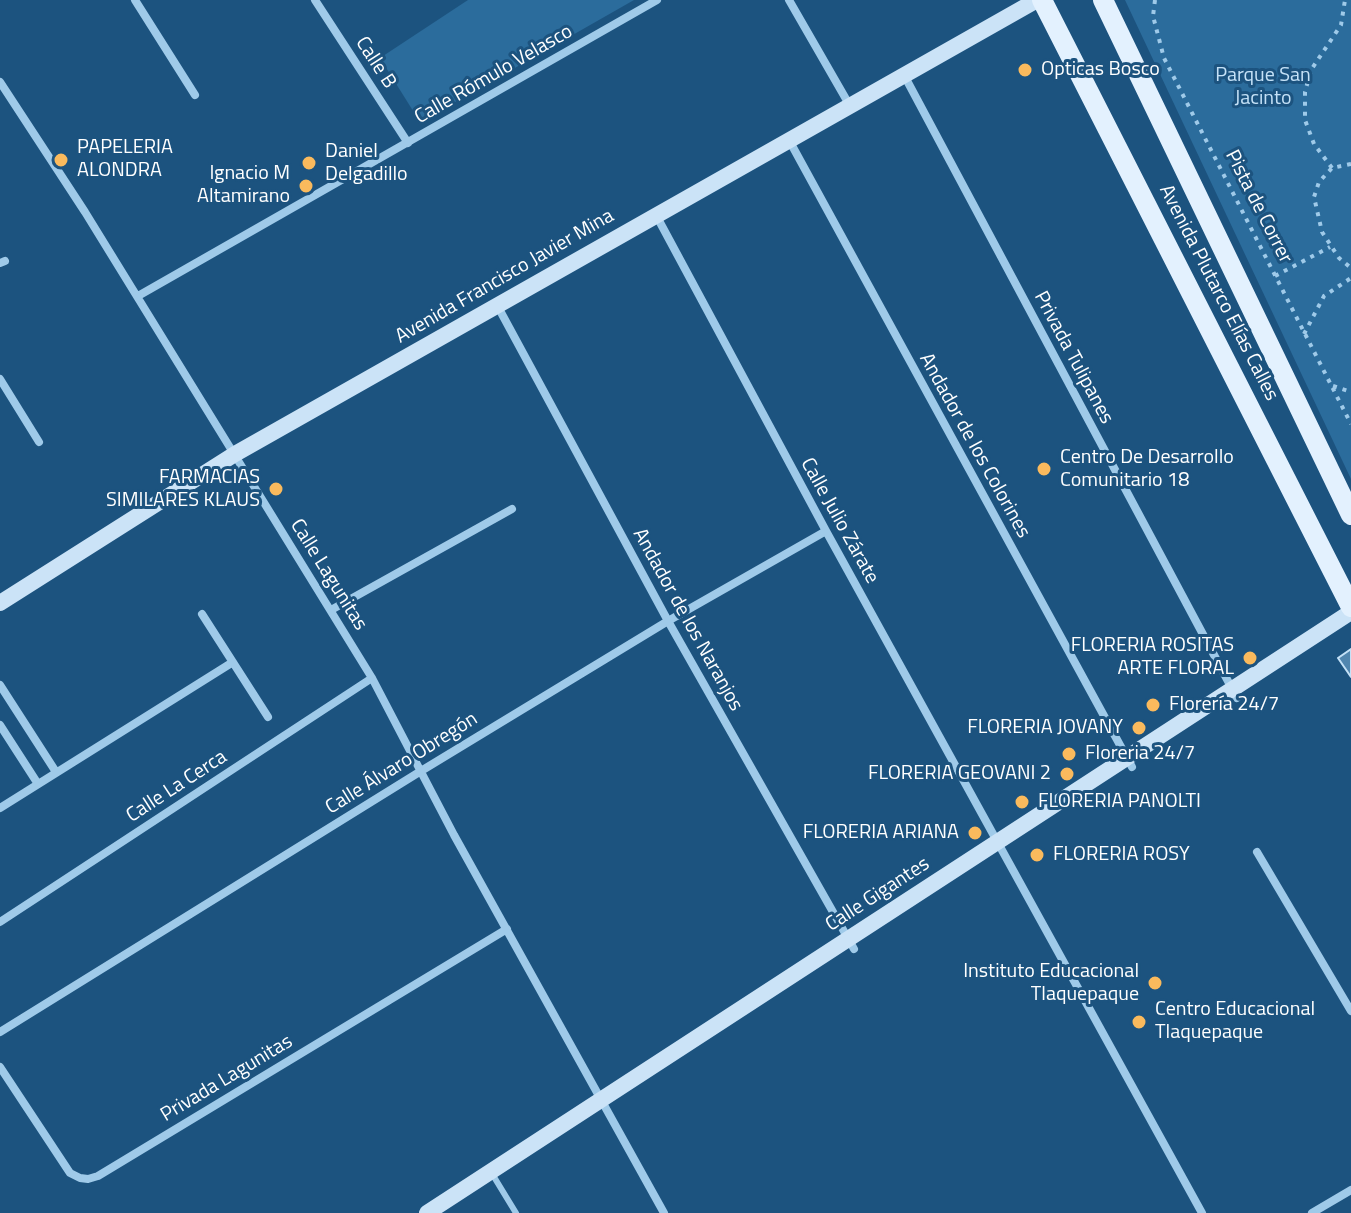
<!DOCTYPE html>
<html>
<head>
<meta charset="utf-8">
<style>
	body { margin:0 }
	canvas { display:block; background:#1c537f }
</style>
</head>
<body>
<canvas width="1351" height="1213"></canvas>
<script>
const g = document.querySelector('canvas').getContext('2d');
g.lineJoin = 'round';
function paint(path, color) {
  g.fillStyle = color;
  g.fill(path, 'evenodd');
}
function shape(rows) {
  const path = new Path2D();
  for (const r of rows) {
    path.moveTo(r[0], r[1]);
    for (let i = 2; i < r.length; i += 2) path.lineTo(r[i], r[i + 1]);
  }
  return path;
}
function stroke(path, color, width, dash) {
  g.strokeStyle = color;
  g.lineWidth = width;
  g.lineCap = dash ? 'butt' : 'round';
  g.setLineDash(dash || []);
  g.stroke(path);
}
function write(font, color, halo, rows, align = 'center') {
  g.font = font + ' "Titillium Web",sans-serif';
  g.lineWidth = 6;
  g.setLineDash([]);
  g.textBaseline = 'middle';
  g.strokeStyle = halo;
  g.fillStyle = color;
  for (const [text, x, y, turn = 0] of rows) {
    g.save();
    g.translate(x, y);
    g.rotate((+turn || 0) * Math.PI / 180);
    g.textAlign = isNaN(turn) ? turn : align;
    if (halo) g.strokeText(text, 0, 0);
    g.fillText(text, 0, 0);
    g.restore();
  }
}
const green = shape([
	[468,0,634,0,420,122,380,58],
	[1125,0,1351,0,1351,479]
]);
const building = shape([
	[1351,649,1351,677,1338,658,1351,649]
]);
const path = shape([
	[1155,0,1153,16,1164,58,1351,424],
	[1351,164,1332,168,1319,182,1314,197,1322,232,1339,258,1351,268],
	[1332,168,1314,144,1305,120,1305,92,1311,70,1341,25,1345,0],
	[1275,276,1330,247],
	[1304,334,1324,296,1351,278],
	[1333,386,1351,392]
]);
const service = shape([
	[491,1172,516,1213]
]);
const minor = shape([
	[135,0,195,95],
	[315,0,408,143],
	[789,0,850,106],
	[904,75,1237,698],
	[0,82,85,212,372,678,454,835,664,1213],
	[789,140,1132,767],
	[656,215,826,531,1202,1213],
	[0,263,5,261],
	[138,296,657,0],
	[497,305,668,621,854,949],
	[0,379,39,442],
	[331,610,512,509],
	[202,614,268,717],
	[0,685,56,772],
	[0,725,38,784],
	[0,808,233,662],
	[1257,852,1351,1011],
	[0,922,372,678],
	[0,1032,421,771,668,621,826,531],
	[0,1067,70,1173,80,1178,88,1179,98,1176,507,929],
	[1312,1213,1351,1190]
]);
const secondary = shape([
	[0,603,235,454,1037,0],
	[427,1213,1351,612]
]);
const primary = shape([
	[1042,0,1351,607],
	[1103,0,1351,515]
]);
const markers = [
	[1025,70,8,"#faba5d"],
	[61,160,8,"#faba5d"],
	[309,163,8,"#faba5d"],
	[306,186,8,"#faba5d"],
	[1044,469,8,"#faba5d"],
	[276,489,8,"#faba5d"],
	[1250,658,8,"#faba5d"],
	[1153,705,8,"#faba5d"],
	[1139,728,8,"#faba5d"],
	[1069,754,8,"#faba5d"],
	[1067,774,8,"#faba5d"],
	[1022,802,8,"#faba5d"],
	[975,833,8,"#faba5d"],
	[1037,855,8,"#faba5d"],
	[1155,983,8,"#faba5d"],
	[1139,1022,8,"#faba5d"]
];
const streetNames = [
	["Calle B",375,63,57],
	["Calle Rómulo Velasco",494,75,-30],
	["Pista de Correr",1258,207,63],
	["Avenida Francisco Javier Mina",505,277,-30],
	["Avenida Plutarco Elías Calles",1218,293,63],
	["Privada Tulipanes",1073,358,62],
	["Andador de los Colorines",974,446,61],
	["Calle Julio Zárate",839,521,61],
	["Calle Lagunitas",328,575,58],
	["Andador de los Naranjos",687,620,61],
	["Calle Álvaro Obregón",402,764,-32],
	["Calle La Cerca",177,787,-33],
	["Calle Gigantes",878,895,-33],
	["Privada Lagunitas",227,1079,-31]
];
const poiNames = [
	["Opticas Bosco",1041,70],
	["PAPELERIA",77,148],
	["ALONDRA",77,171],
	["Daniel",325,152],
	["Delgadillo",325,175],
	["Ignacio M",290,174,"right"],
	["Altamirano",290,197,"right"],
	["Centro De Desarrollo",1060,458],
	["Comunitario 18",1060,481],
	["FARMACIAS",260,478,"right"],
	["SIMILARES KLAUS",260,501,"right"],
	["FLORERIA ROSITAS",1234,646,"right"],
	["ARTE FLORAL",1234,669,"right"],
	["Florería 24/7",1169,705],
	["FLORERIA JOVANY",1123,728,"right"],
	["Floreria 24/7",1085,754],
	["FLORERIA GEOVANI 2",1051,774,"right"],
	["FLORERIA PANOLTI",1038,802],
	["FLORERIA ARIANA",959,833,"right"],
	["FLORERIA ROSY",1053,855],
	["Instituto Educacional",1139,972,"right"],
	["Tlaquepaque",1139,995,"right"],
	["Centro Educacional",1155,1010],
	["Tlaquepaque",1155,1033]
];
const parkNames = [
	["Parque San",1263,76],
	["Jacinto",1263,99]
];
paint(green, '#2b6c9c');
paint(building, '#5186af');
stroke(building, '#c4e1f7', 2);
stroke(path, '#9fcae9', 4, [4, 6]);
stroke(service, '#9fcae9', 6);
stroke(minor, '#9fcae9', 8);
stroke(secondary, '#cbe3f7', 16);
stroke(primary, '#e3f1fe', 20);
for (const [x, y, r, color] of markers) {
  const dot = new Path2D();
  dot.arc(x, y, r, 0, 2 * Math.PI);
  g.fillStyle = color;
  g.fill(dot);
  stroke(dot, '#1c537f', 3);
}
write('20px', '#fff', '#1c537f', streetNames);
write('20px', '#fff', '#1c537f', poiNames, 'left');
write('20px', '#c4e1f7', '#1c537f', parkNames);
</script>
</body>
</html>
